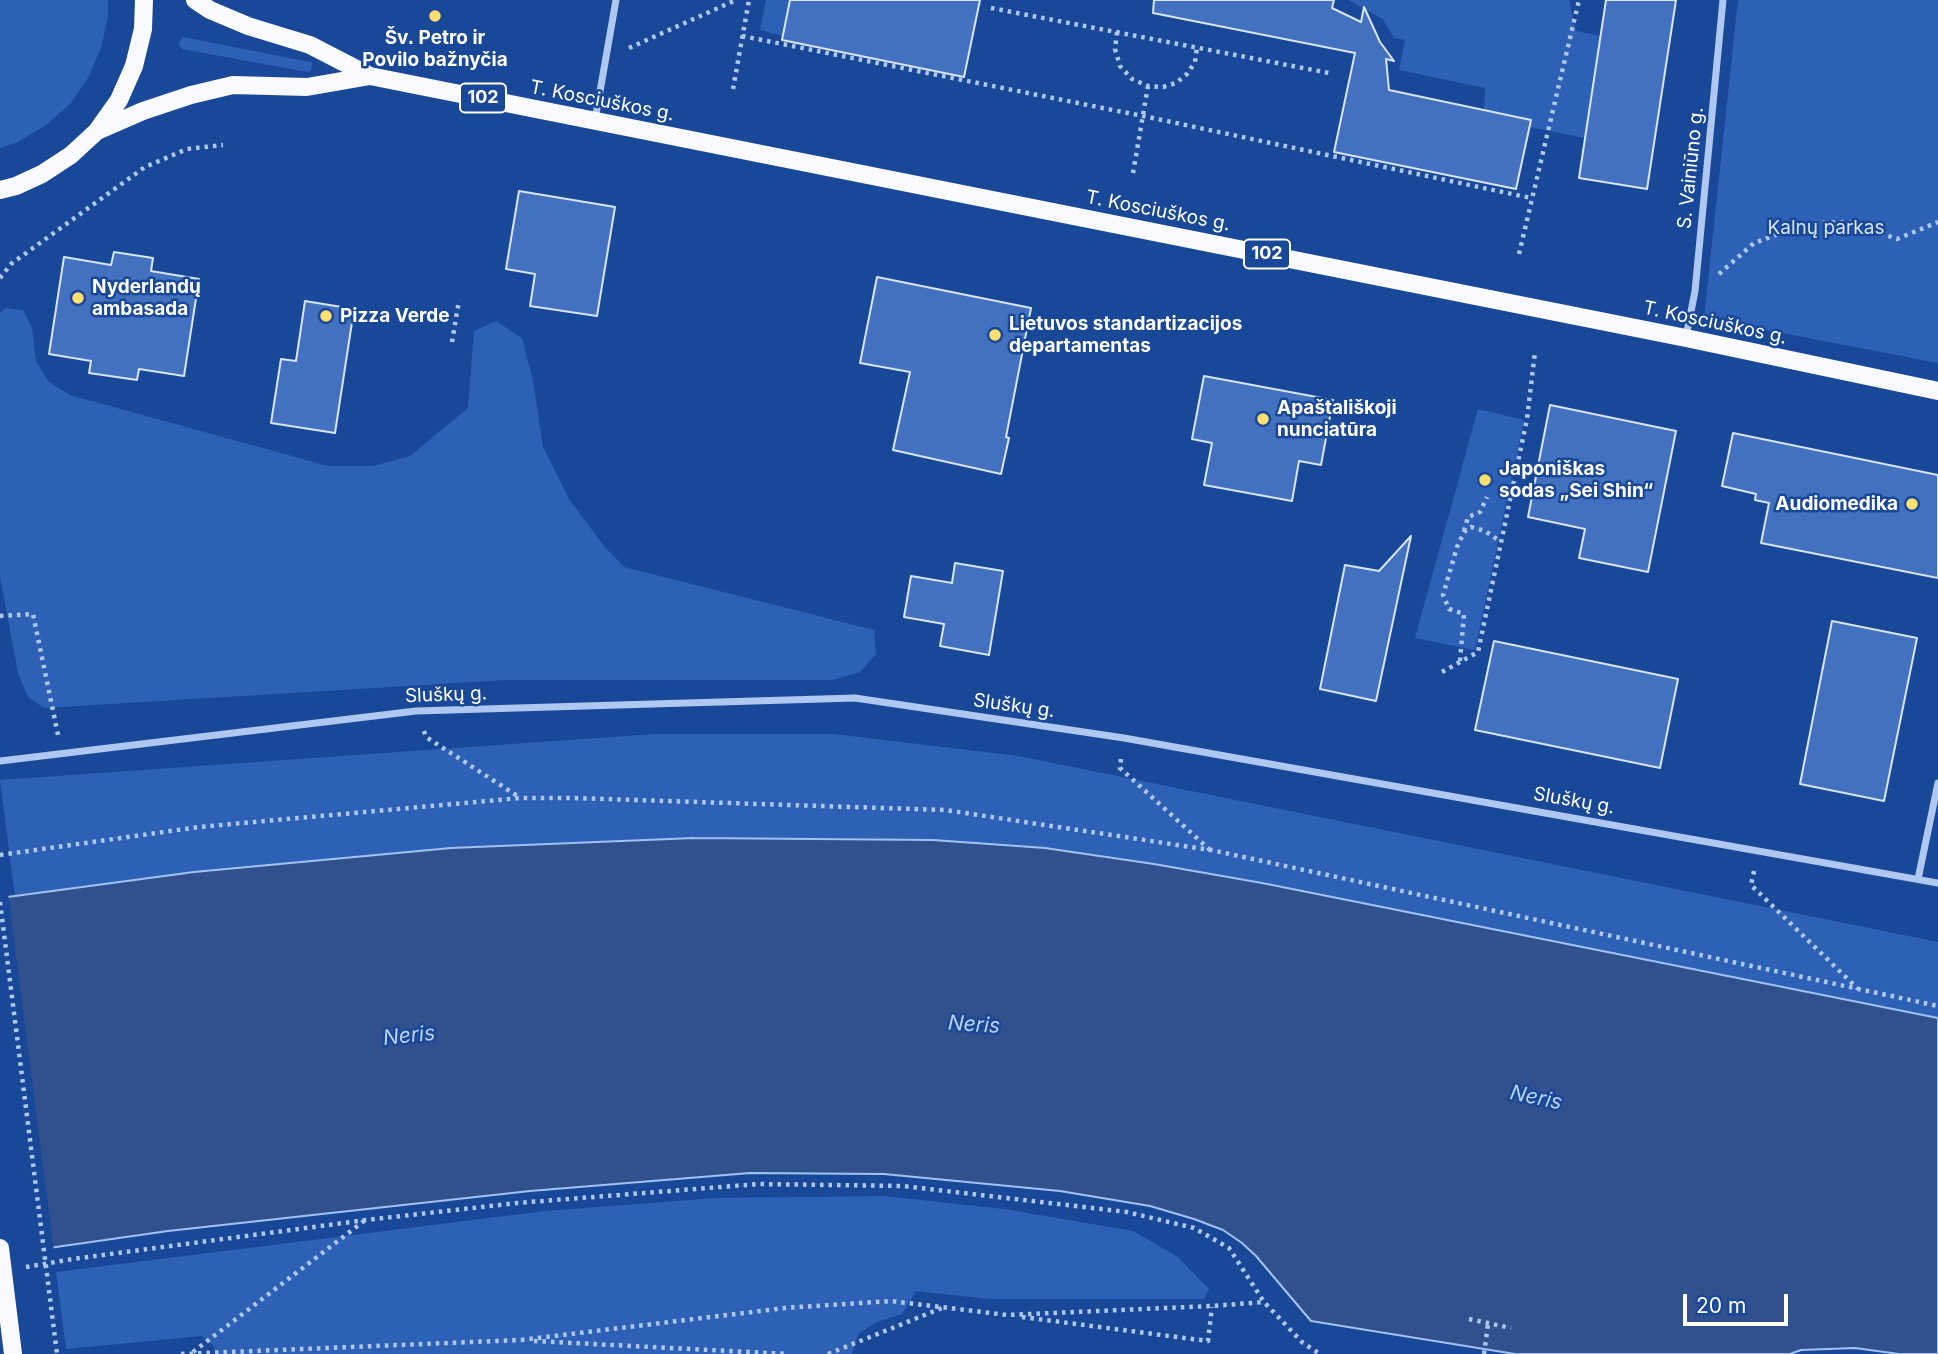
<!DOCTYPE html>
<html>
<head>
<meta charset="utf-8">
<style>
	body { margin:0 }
	#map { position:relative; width:1938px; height:1354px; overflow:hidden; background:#1a4899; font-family:Inter,sans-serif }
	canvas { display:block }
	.scale { position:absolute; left:1683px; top:1294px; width:105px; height:32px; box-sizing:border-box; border:4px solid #fff; border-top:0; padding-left:9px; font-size:21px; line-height:24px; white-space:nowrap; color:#fff; -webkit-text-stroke:5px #1a4899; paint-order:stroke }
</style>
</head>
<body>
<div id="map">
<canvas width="1938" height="1354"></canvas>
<div class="scale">20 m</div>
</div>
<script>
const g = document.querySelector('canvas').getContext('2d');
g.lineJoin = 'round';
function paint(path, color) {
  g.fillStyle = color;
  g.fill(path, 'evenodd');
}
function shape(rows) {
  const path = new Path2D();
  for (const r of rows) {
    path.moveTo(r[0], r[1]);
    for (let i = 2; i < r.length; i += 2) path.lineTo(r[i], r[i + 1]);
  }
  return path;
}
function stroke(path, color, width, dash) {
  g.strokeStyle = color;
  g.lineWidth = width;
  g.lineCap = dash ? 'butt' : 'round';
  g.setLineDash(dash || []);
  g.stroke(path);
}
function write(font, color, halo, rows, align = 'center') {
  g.font = font + ' Inter,sans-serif';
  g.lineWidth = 5;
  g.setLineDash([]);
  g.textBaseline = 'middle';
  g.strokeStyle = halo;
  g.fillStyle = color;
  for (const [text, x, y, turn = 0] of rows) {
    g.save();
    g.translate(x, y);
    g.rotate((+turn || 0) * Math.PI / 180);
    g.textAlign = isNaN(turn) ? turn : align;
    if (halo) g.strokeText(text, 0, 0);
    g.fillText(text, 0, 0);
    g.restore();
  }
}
const green = shape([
	[0,0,108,0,108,16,101,48,88,78,70,104,46,125,18,142,0,148],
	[766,0,790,0,783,36,760,30],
	[1348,0,1569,0,1576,31,1600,36,1585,138,1529,127,1530,120,1484,110,1485,88,1399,70,1405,40,1394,38,1383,19],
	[1738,0,1938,0,1938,363,1704,318],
	[183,37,310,62,312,62,311,71,307,72,182,49,179,45,180,40],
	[6,308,23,310,32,328,36,361,49,382,70,395,328,466,373,466,410,456,468,408,474,331,496,321,522,338,533,381,543,447,569,499,604,546,624,567,874,630,876,654,860,672,833,680,506,680,44,708,28,697,18,673,0,577,0,313],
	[1478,409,1524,420,1475,650,1415,638],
	[655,734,834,734,1018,756,1938,942,1938,1018,1262,883,1154,864,1045,848,933,840,820,838,572,842,451,848,194,872,15,896,0,780],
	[884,1196,1004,1209,1133,1231,1178,1257,1209,1289,1204,1299,989,1299,916,1291,902,1314,877,1322,858,1334,852,1354,216,1354,214,1346,202,1336,66,1349,56,1272,545,1211,716,1198]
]);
const water = shape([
	[694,838,933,840,1045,848,1154,864,1262,883,1938,1018,1938,1354,1899,1354,1855,1348,1801,1350,1790,1354,1515,1354,1311,1321,1256,1256,1242,1243,1223,1230,1194,1219,1150,1206,1060,1191,884,1174,750,1173,530,1191,168,1231,0,1255,0,898,194,872,451,848,694,838]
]);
const pier = shape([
	[8,893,54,1251,0,1258,0,894]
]);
const building = shape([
	[790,0,980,0,964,77,782,40,790,0],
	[1154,0,1334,0,1332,8,1361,22,1364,7,1380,42,1394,61,1386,59,1389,90,1531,120,1516,189,1334,152,1355,53,1153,13,1154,0],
	[1606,0,1676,0,1647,189,1579,178,1606,0],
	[519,191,615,207,597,316,530,306,535,274,506,269,519,191],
	[114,252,153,258,151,271,199,279,184,376,139,369,137,380,89,373,91,361,49,354,64,257,111,265,114,252],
	[877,277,1031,308,1006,437,1009,438,1001,474,893,450,910,372,860,363,877,277],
	[305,301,354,309,335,433,271,423,281,359,296,361,305,301],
	[1204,376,1333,400,1321,465,1299,461,1292,501,1204,485,1212,443,1192,439,1204,376],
	[1550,405,1676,431,1648,572,1579,558,1585,529,1528,517,1550,405],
	[1733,433,1938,475,1938,578,1761,543,1769,503,1755,500,1756,494,1722,486,1733,433],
	[1411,536,1376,701,1320,689,1345,565,1379,571,1411,536],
	[955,563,1003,571,989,655,940,646,944,624,904,617,911,576,952,583,955,563],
	[1832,621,1917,638,1884,801,1800,784,1832,621],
	[1494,641,1678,679,1660,768,1475,730,1494,641]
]);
const path = shape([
	[991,8,1329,73],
	[1117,32,1115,49,1120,66,1132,79,1148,86,1163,87,1176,83,1187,74,1195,62,1197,47],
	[742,36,1143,116,1531,198],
	[629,48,736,0],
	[733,89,749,0],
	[1133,173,1148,86],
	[1519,254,1579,0],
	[1719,274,1754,243,1809,223,1848,222,1897,239,1938,222],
	[0,278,11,264,145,167,187,149,223,145],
	[452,342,459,300],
	[1464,531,1468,517,1480,512,1487,497],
	[0,616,33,614,58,735],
	[1460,661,1464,614,1449,609,1443,595,1457,547,1464,532,1471,527,1485,531,1501,542],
	[1442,672,1478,652,1527,419,1535,352],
	[424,731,426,737,519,797],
	[1121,759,1120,768,1210,850],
	[0,855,199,827,520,798,574,798,945,810,1211,850,1938,1006],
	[1754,871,1751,885,1858,989],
	[26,1267,73,1259,366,1220,517,1203,759,1184,903,1186,1127,1212,1194,1228,1229,1248,1264,1302,1303,1343,1320,1354],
	[1022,1317,1208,1341,1212,1307],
	[1469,1319,1511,1328],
	[521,1340,785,1308,891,1301,1007,1315,1212,1306,1264,1302],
	[534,1341,788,1354],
	[193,1352,364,1221],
	[181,1354,521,1340],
	[828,1354,942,1308],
	[1484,1354,1488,1324]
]);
const minor = shape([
	[595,120,616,0],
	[1686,337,1695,291,1723,0],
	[0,761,416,711,855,698,1124,738,1938,883],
	[1918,879,1938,783]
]);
const primary = shape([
	[195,0,210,10,248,26,310,45,370,76,1686,338,1938,391],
	[97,131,143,111,191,95,233,85,307,87,370,76],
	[0,190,16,186,42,174,71,155,97,131,119,100,134,66,143,29,144,0]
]);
const pathBridge = shape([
	[0,902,57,1354]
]);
const primaryBridge = shape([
	[0,1248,13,1354]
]);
const markers = [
	[435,16,7,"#ffdf6e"],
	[78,298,7,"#ffdf6e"],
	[326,316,7,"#ffdf6e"],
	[995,335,7,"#ffdf6e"],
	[1263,419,7,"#ffdf6e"],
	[1485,480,7,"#ffdf6e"],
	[1912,504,7,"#ffdf6e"]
];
const shields = [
	[483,98,46],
	[1267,254,46]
];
const shieldNames = [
	["102",483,98],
	["102",1267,254]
];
const poiNames = [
	["Šv. Petro ir",435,38,"center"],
	["Povilo bažnyčia",435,60,"center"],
	["Nyderlandų",92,287],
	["ambasada",92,309],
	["Pizza Verde",340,316],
	["Lietuvos standartizacijos",1009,324],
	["departamentas",1009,346],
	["Apaštališkoji",1277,408],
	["nunciatūra",1277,430],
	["Japoniškas",1499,469],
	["sodas „Sei Shin“",1499,491],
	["Audiomedika",1898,504,"right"]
];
const streetNames = [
	["T. Kosciuškos g.",602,101,11],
	["S. Vainiūno g.",1691,168,-84],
	["T. Kosciuškos g.",1158,211,11],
	["T. Kosciuškos g.",1715,323,12],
	["Sluškų g.",446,695,-2],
	["Sluškų g.",1014,706,8],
	["Sluškų g.",1574,801,10]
];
const parkNames = [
	["Kalnų parkas",1826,228]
];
const waterNames = [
	["Neris",974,1025,4],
	["Neris",409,1036,-6],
	["Neris",1536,1098,12]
];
paint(green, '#2d61b6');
paint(water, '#30518d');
stroke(water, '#a2c2f3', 2);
paint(pier, '#1a4899');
paint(building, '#4371c0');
stroke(building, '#d6e4fc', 2);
stroke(path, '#afc8f1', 4.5, [3.5, 5]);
stroke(minor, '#afc8f1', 7);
stroke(primary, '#f8faff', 18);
stroke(pathBridge, '#afc8f1', 4.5, [3.5, 5]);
stroke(primaryBridge, '#f8faff', 18);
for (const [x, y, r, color] of markers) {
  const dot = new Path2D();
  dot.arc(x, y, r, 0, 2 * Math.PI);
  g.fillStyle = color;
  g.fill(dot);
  stroke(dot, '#1a4899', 2.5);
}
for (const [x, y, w] of shields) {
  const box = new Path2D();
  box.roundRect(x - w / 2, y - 14.5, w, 29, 5);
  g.fillStyle = '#1a4899';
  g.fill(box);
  stroke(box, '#fff', 2);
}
write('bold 18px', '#fff', null, shieldNames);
write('bold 19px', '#fff', '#1a4899', poiNames, 'left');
write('19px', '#fff', '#1a4899', streetNames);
write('19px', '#d6e4fc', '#1a4899', parkNames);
write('italic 21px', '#bbd2f7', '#1a4899', waterNames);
</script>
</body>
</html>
